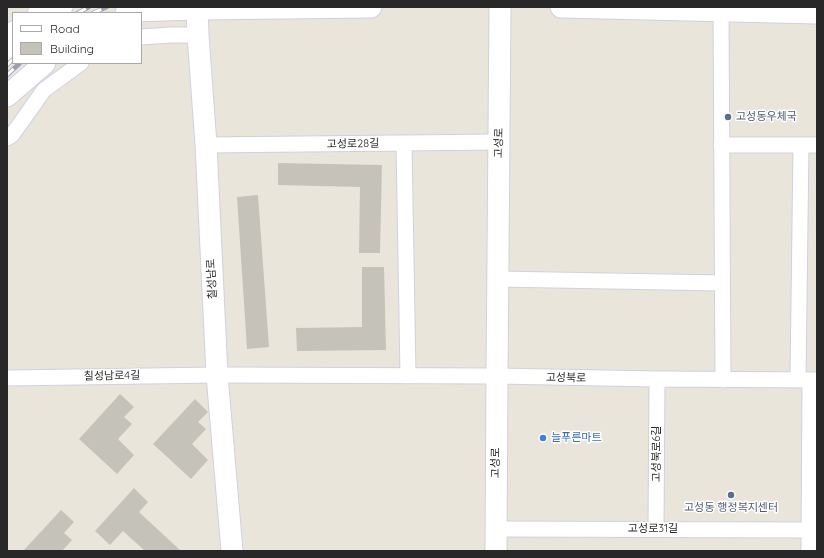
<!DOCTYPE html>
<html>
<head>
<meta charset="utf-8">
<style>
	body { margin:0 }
	#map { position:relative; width:824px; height:558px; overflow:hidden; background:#eae5da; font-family:Quicksand,sans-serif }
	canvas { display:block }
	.frame { position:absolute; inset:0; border:8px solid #282828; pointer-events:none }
	.legend { position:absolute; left:12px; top:12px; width:130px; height:52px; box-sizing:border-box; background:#fff; border:1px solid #a9a9a9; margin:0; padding:5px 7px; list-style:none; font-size:12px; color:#282828 }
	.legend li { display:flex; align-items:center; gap:8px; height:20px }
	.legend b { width:20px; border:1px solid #a9a9a9 }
</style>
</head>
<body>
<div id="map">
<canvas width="824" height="558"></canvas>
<div class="frame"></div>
<ul class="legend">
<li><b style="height:5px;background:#fff"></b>Road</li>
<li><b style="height:11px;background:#c5c3b9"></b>Building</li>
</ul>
</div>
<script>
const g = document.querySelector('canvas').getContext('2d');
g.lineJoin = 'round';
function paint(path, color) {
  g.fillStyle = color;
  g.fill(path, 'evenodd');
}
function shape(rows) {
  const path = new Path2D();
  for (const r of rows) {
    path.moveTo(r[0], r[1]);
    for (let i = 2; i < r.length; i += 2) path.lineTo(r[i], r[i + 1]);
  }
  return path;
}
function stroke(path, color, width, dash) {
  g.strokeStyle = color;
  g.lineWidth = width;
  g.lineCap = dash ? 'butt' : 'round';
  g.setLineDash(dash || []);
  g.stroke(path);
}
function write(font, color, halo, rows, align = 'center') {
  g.font = font + ' Quicksand,"Noto Sans KR",sans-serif';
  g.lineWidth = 3;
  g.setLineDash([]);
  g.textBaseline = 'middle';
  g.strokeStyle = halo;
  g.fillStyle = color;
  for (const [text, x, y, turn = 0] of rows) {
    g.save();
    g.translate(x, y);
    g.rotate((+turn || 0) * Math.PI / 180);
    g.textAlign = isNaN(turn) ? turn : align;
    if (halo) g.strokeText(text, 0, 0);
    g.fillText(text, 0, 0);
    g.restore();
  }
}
const building = shape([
	[278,163,382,165,380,253,359,253,360,187,278,185],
	[258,195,269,347,247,349,237,197],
	[362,267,384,267,386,350,297,351,296,328,362,327],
	[120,394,134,407,124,417,132,424,118,439,134,455,117,474,79,439],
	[195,399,208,412,198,422,206,429,192,444,208,460,191,479,153,444],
	[134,488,148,502,139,512,181,551,145,551,123,531,110,545,95,531],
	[61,510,74,522,64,533,72,540,62,551,23,551]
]);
const street = shape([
	[721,7,723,380],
	[35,13,44,7],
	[7,33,13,29],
	[141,37,171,35,198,35],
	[7,138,12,135,44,90,81,63],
	[404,143,408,376],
	[206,145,500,142],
	[721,145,817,145],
	[497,279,722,283],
	[7,378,217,375,497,376,657,379,817,380],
	[798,379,801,145],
	[496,529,809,530],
	[656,529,657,379],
	[809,551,810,380]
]);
const secondary = shape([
	[197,7,198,35,206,145,217,375,232,551],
	[561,7,817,13],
	[53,13,62,7],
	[126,13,131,11,197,9,371,7],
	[7,51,13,46],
	[7,96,45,63],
	[496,551,497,376,500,7]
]);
const rail = shape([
	[78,13,89,7],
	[93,13,107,7],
	[7,65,13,59],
	[7,75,20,63]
]);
const markers = [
	[728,117,4,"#5c6f8a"],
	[543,438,4,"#3f7fe0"],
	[731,495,4,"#5c6f8a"]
];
const serviceNames = [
	["고성동우체국",736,117],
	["고성동 행정복지센터",731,508,"center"]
];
const streetNames = [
	["고성로",499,143,-89],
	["고성로28길",353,144,-1],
	["칠성남로",212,279,-93],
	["칠성남로4길",112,376,-1],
	["고성북로",566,378,1],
	["고성북로6길",657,454,-90],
	["고성로",496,463,-90],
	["고성로31길",653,529]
];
const shopNames = [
	["늘푸른마트",551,438]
];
paint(building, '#c5c3b9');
stroke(street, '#cfd1e1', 17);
stroke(secondary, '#cfd1e1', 23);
stroke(street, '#fff', 15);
stroke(secondary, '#fff', 21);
stroke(rail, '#9d9eb2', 4.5);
stroke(rail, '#fff', 3, [9]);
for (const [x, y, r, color] of markers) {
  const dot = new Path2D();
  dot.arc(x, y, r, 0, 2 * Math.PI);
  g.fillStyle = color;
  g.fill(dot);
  stroke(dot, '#fff', 1.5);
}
write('11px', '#4e5e75', '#fff', serviceNames, 'left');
write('11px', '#282828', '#fff', streetNames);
write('11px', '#366cbe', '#fff', shopNames, 'left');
</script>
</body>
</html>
